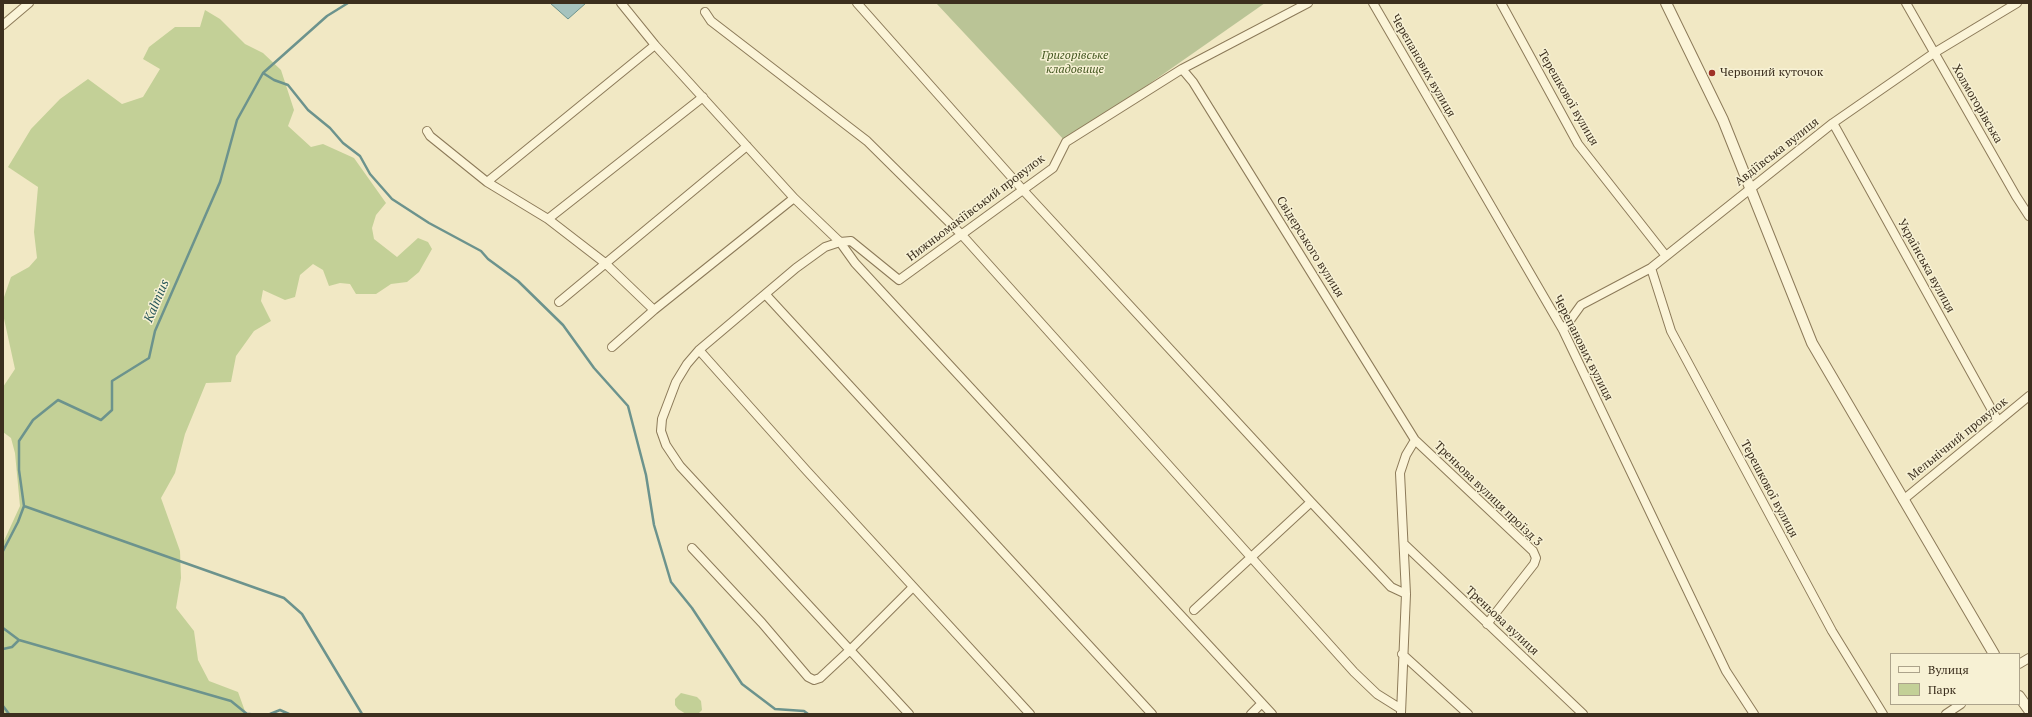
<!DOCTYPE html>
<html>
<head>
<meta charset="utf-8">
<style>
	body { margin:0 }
	#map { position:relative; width:2032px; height:717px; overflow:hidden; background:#f1e8c4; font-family:"PT Serif",serif }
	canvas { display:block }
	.frame { position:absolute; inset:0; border:4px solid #3c2f1e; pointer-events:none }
	.legend { position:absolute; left:1890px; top:653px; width:130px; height:52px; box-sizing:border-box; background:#f7f1d4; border:1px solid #aca38b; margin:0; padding:5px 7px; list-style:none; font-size:12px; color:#3c2f1e }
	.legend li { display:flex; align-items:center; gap:8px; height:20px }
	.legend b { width:20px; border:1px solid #aca38b }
</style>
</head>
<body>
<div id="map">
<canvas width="2032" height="717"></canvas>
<div class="frame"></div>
<ul class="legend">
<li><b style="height:5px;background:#fbf4d8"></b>Вулиця</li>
<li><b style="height:11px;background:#c3d097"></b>Парк</li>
</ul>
</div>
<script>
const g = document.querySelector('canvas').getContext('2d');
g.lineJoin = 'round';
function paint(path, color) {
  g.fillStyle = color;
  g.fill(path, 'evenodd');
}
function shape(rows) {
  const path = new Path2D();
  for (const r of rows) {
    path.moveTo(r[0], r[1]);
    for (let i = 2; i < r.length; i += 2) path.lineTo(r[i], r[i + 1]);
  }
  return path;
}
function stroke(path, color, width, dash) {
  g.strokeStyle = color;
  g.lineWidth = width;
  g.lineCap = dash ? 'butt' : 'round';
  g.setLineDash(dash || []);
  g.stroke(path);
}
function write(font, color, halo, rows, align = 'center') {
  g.font = font + ' "PT Serif",serif';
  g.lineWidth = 3;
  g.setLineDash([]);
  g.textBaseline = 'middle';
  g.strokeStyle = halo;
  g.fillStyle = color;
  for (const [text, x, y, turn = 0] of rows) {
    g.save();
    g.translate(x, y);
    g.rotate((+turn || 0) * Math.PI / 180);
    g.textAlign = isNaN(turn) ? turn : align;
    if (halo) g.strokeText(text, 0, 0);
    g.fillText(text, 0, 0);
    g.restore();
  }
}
const green = shape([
	[205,10,220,19,245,44,263,53,281,70,294,110,288,126,311,147,323,144,354,158,386,203,376,215,372,228,374,239,397,257,418,238,428,242,432,249,419,272,407,282,391,284,376,294,356,294,350,284,340,283,329,286,323,270,313,264,300,275,295,297,285,300,263,290,261,301,271,321,254,331,236,356,231,382,206,383,185,434,175,473,161,498,180,551,181,578,176,608,194,631,198,660,209,681,238,692,246,714,3,714,3,543,20,506,15,453,11,438,3,432,3,387,15,369,3,314,3,300,11,277,29,267,37,258,34,232,38,187,8,167,31,129,60,99,88,79,122,104,143,97,160,69,143,59,149,47,175,27,200,27],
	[681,693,697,697,701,701,702,710,698,714,686,714,678,709,675,705,675,699]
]);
const cemetery = shape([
	[936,3,1265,3,1066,142]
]);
const water = shape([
	[550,3,586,3,568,19,550,3]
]);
const stream = shape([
	[263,73,274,80,288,85,308,110,330,128,343,143,360,156,370,174,392,199,429,223,481,251,488,259,518,281,563,325,594,368,628,406,646,475,654,525,671,582,692,608,742,684,775,709,804,711,808,714],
	[24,506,284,598,302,614,362,714],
	[3,551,18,522,24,506,19,470,19,441,33,420,58,400,101,420,112,410,112,381,149,358,155,331,220,182,237,120,263,73,327,16,348,3],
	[3,628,19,640,12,647,3,649],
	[19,640,231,701,247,714,250,714],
	[3,706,9,714],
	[270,714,280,710,289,714]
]);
const minor = shape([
	[621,3,655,45,794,198,840,242,855,263,1272,714],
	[857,3,1023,190,1311,502,1391,587,1406,594],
	[1373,3,1563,330,1726,671,1754,714],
	[1501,3,1578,144,1666,256],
	[1906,3,2016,196,2029,216],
	[705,12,711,21,867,141,962,235,1354,672,1377,694,1401,709],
	[3,25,29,3],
	[1182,69,1193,82,1415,440,1533,551,1536,558,1534,564,1487,624],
	[1833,123,1998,421],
	[427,131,430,136,487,182,548,219,605,263,654,310],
	[487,182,655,45],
	[548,219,703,97],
	[1651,268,1671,331,1832,631,1883,714],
	[766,295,1152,714],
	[559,302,747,146],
	[1563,330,1581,305,1651,268,1833,123,1934,53,2017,3],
	[612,347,654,310,794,198],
	[699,350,806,470,1030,714],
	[1903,500,2029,396],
	[1405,545,1583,714],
	[692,548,762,623,808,677,814,680,820,678,850,650,913,587],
	[1194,610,1311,502],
	[1402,654,1468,714],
	[2019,664,2029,658],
	[1401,713,1406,594,1400,473,1406,455,1415,440],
	[909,714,680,466,666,445,661,431,662,419,676,382,687,364,699,350,796,268,825,247,840,242,851,241,899,280,1053,168,1066,142,1182,69,1308,3],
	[1251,714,1262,703],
	[1946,714,1961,704]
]);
const tertiary = shape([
	[1666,3,1723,120,1812,343,1994,654],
	[2019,696,2029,710]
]);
const markers = [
	[1712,73,4,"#9f3126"]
];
const parkNames = [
	["Григорівське",1075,56],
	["кладовище",1075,70]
];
const streetNames = [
	["Черепанових вулиця",1423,66,60],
	["Терешкової вулиця",1568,98,60],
	["Холмогорівська",1977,104,60],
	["Авдіївська вулиця",1777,152,-38],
	["Нижньомакіївський провулок",976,208,-37],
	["Свiдерського вулиця",1310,247,58],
	["Українська вулиця",1926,266,61],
	["Черепанових вулиця",1583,348,63],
	["Мельнiчний провулок",1958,439,-39],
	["Терешкової вулиця",1769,489,62],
	["Треньова вулиця проїзд 3",1488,494,44],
	["Треньова вулиця",1502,621,43]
];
const poiNames = [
	["Червоний куточок",1720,73]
];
const waterNames = [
	["Kalmius",157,301,-67]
];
paint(green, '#c3d097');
paint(cemetery, '#bac496');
paint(water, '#a6c3be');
stroke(water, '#6c938d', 1);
stroke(stream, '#6c938d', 2.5);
stroke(minor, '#8c7a59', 10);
stroke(tertiary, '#8c7a59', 12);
stroke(minor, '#fbf4d8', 8);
stroke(tertiary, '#fbf4d8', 10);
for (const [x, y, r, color] of markers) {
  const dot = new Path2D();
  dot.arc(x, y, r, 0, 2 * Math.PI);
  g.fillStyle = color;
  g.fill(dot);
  stroke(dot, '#f7f1d4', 1.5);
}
write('italic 12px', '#465923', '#f7f1d4', parkNames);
write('12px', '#3c2f1e', '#f7f1d4', streetNames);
write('12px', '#3c2f1e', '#f7f1d4', poiNames, 'left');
write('italic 13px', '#2c5a5c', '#f7f1d4', waterNames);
</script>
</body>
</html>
